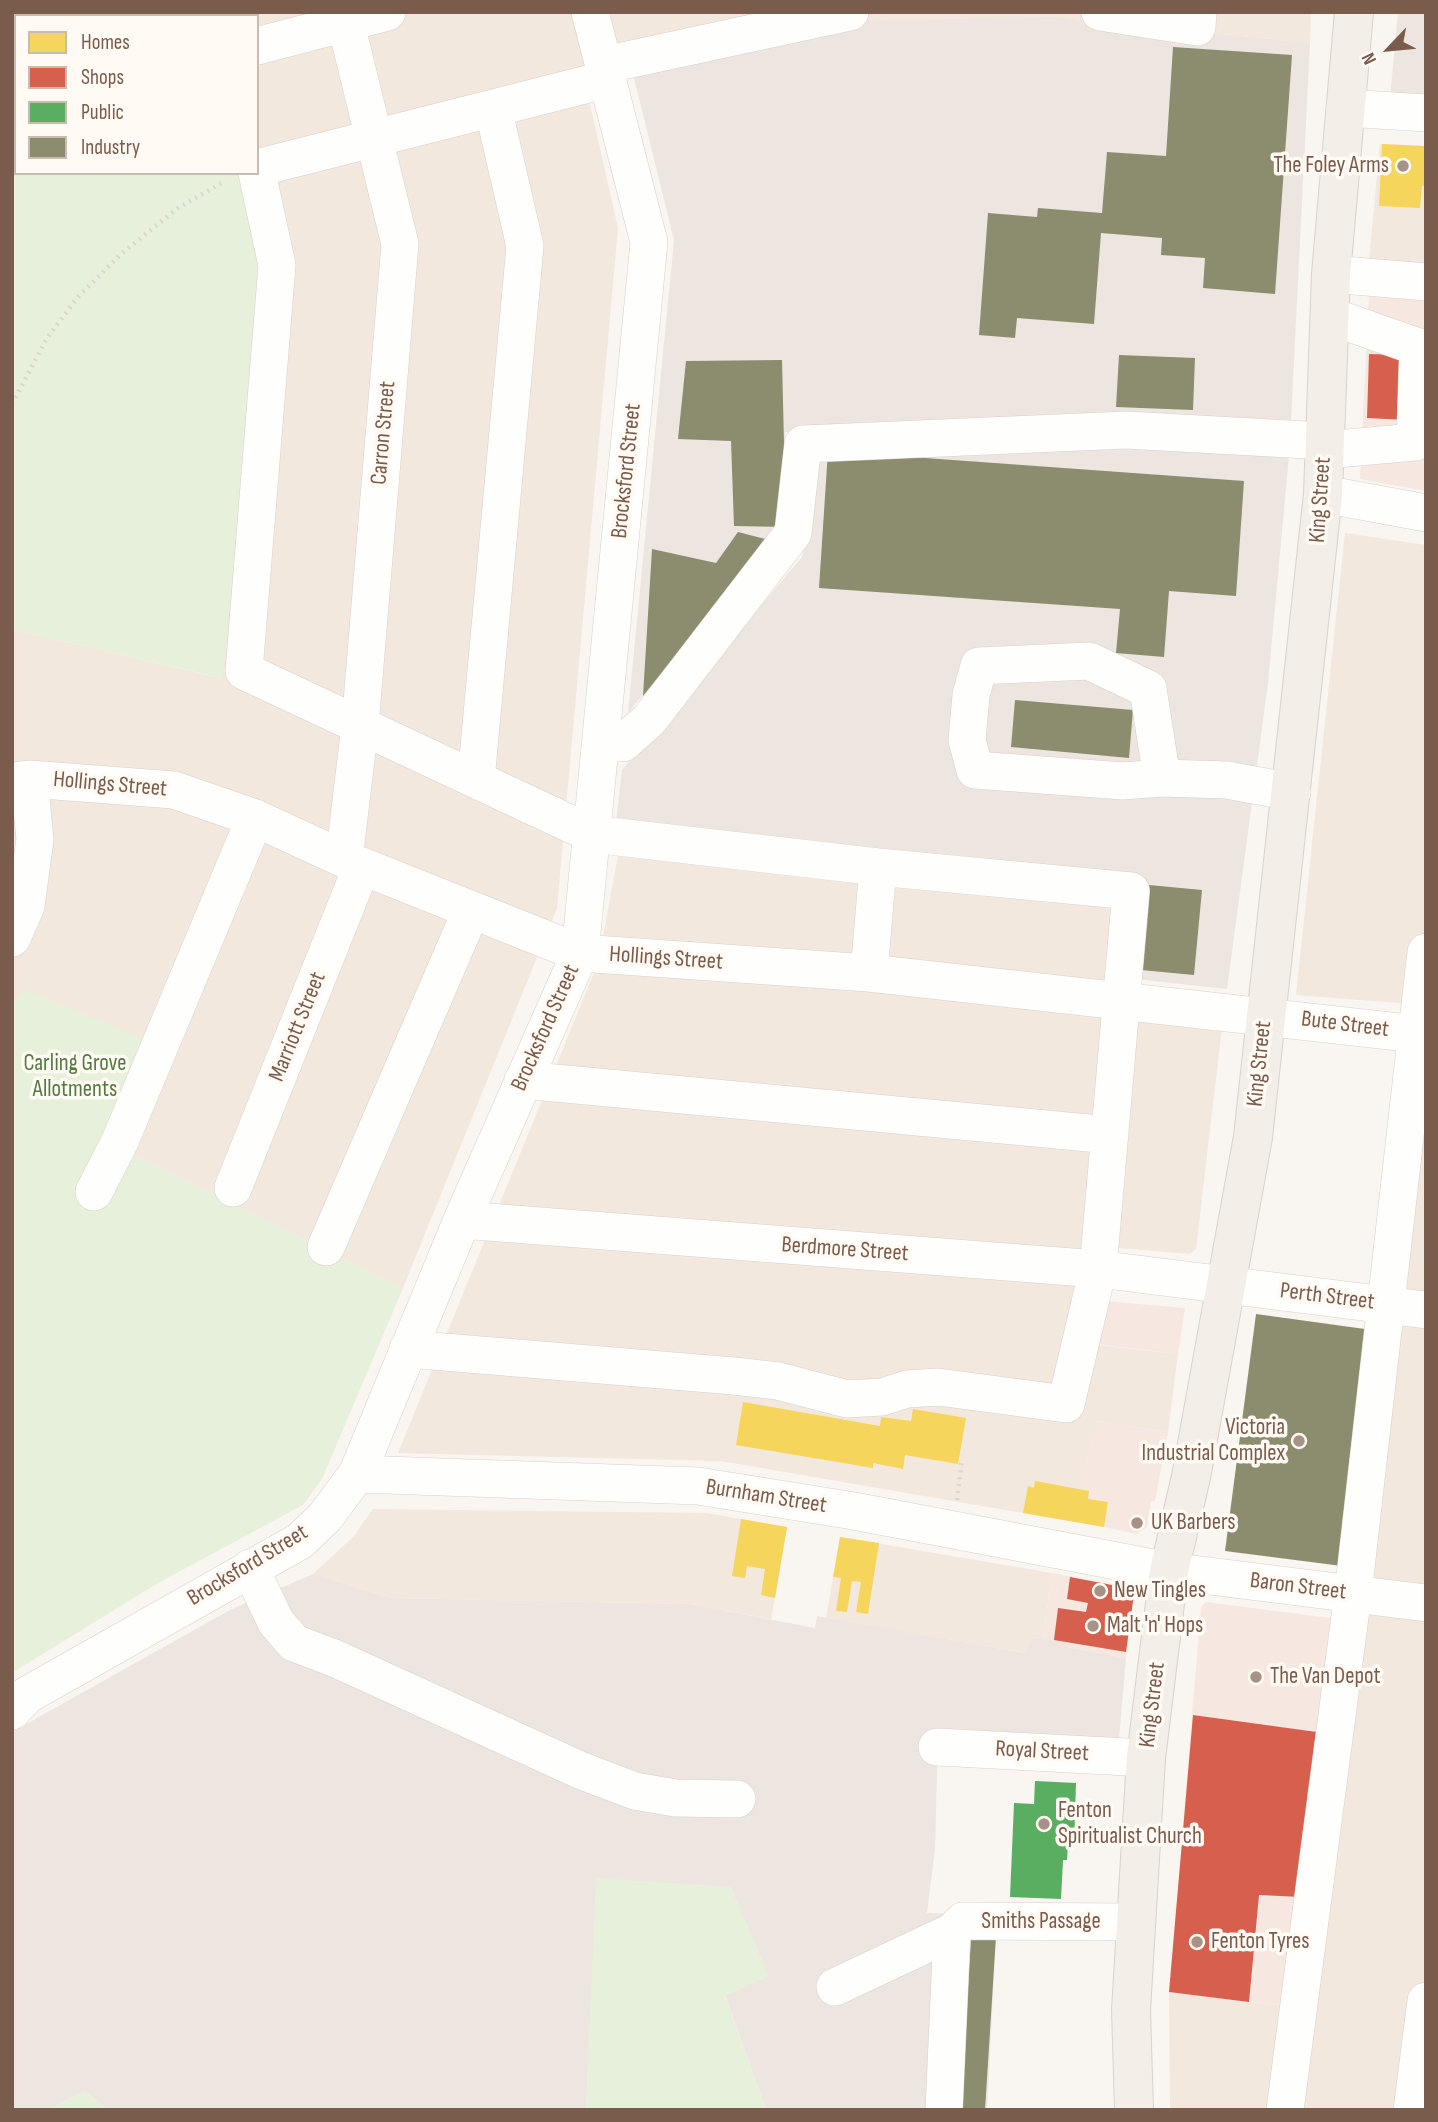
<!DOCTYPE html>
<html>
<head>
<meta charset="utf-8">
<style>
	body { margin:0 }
	#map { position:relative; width:1438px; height:2122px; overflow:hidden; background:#f9f5f0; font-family:"Sofia Sans Condensed",sans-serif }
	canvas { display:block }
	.frame { position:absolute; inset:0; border:14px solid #7a5c4d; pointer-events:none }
	.legend { position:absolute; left:14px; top:14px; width:245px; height:161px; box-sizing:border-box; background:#fffaf3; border:2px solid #cabbb1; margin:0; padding:9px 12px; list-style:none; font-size:21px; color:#7a5c4d }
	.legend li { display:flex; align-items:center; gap:14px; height:35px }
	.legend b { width:35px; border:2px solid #cabbb1 }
	.north { position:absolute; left:1354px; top:14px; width:70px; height:70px; -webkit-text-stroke:5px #fffaf3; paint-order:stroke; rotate:244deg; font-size:19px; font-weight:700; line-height:28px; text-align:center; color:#7a5c4d }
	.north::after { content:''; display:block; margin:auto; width:24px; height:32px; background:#7a5c4d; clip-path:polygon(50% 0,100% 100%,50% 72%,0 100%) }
</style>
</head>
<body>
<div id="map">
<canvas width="1438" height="2122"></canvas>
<div class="frame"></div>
<ul class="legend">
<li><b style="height:19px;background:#f6d55c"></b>Homes</li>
<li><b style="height:19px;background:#d6604d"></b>Shops</li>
<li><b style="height:19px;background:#5aae61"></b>Public</li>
<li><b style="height:19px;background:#8c8c6e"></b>Industry</li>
</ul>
<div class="north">N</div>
</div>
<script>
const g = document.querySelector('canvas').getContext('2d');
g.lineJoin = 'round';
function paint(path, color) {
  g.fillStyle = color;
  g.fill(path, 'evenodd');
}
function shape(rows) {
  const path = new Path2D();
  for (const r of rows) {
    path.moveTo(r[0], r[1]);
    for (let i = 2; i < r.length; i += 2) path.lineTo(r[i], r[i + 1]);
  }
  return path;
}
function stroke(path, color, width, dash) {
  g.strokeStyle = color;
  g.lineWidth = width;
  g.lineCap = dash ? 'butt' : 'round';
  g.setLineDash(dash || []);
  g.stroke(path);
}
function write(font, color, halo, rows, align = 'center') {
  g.font = font + ' "Sofia Sans Condensed",sans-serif';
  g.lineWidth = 7;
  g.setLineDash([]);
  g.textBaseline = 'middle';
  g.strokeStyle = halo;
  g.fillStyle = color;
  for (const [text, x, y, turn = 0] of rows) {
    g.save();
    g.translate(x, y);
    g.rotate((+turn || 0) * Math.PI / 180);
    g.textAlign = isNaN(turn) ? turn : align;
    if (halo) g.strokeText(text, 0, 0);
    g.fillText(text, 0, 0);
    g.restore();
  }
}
const residential = shape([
	[204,12,1311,12,1310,43,1055,17,633,74,587,91,618,228,557,908,403,1288,111,1144,24,990,12,1006,12,629,221,678,257,173,257,16,205,16],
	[1380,144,1426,146,1426,265,1369,260],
	[1345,533,1426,545,1426,1005,1296,995],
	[619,850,1125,896,1112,1018,1222,1027,1196,1249,1190,1254,1084,1245,1071,1342,1178,1354,1168,1432,1097,1421,1079,1485,1090,1488,1088,1499,1108,1502,1104,1527,721,1461,398,1453,598,963],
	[1426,1036,1426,2110,1170,2110,1169,1992,1287,2006],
	[373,1509,706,1513,787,1527,771,1619,690,1604,391,1598,313,1574,353,1537],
	[840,1537,1052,1573,1043,1639,1032,1638,1026,1653,826,1618]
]);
const commercial = shape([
	[1369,294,1426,300,1426,491,1360,479],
	[1093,1300,1185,1308,1178,1354,1087,1343],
	[1097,1421,1168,1432,1155,1501,1151,1501,1147,1527,1137,1534,1104,1527,1108,1502,1088,1499,1089,1488,1079,1485],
	[1052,1573,1128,1588,1134,1594,1126,1658,1066,1647,1043,1639],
	[1206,1602,1338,1619,1287,2006,1169,1992,1201,1607]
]);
const industrial = shape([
	[12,12,204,12,205,16,16,16,16,146,12,139],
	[1398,12,1426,12,1426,100,1390,98],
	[1055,17,1310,43,1291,420,1111,412,785,432,786,527,769,540,628,713,674,240,633,74,863,21],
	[1106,446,1289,456,1268,683,1227,989,1135,979,1144,884,615,831,622,770,802,557,821,453],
	[313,1574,391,1598,690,1604,815,1628,817,1616,1025,1653,1032,1638,1043,1639,1066,1642,1066,1647,1126,1658,1119,1739,938,1728,935,1849,927,1913,974,1914,996,1936,987,2110,766,2110,725,1995,768,1976,597,1878,586,2110,108,2110,85,2091,48,2110,12,2110,12,1732,230,1610]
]);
const green = shape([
	[12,139,16,146,16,173,242,173,266,276,222,678,12,629],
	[24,989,157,1045,112,1144,403,1288,322,1479,303,1505,158,1583,12,1673,12,1006],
	[596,1878,731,1887,769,1976,725,1996,766,2110,586,2110],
	[85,2091,108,2110,48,2110]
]);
const homes = shape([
	[1382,144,1426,146,1426,186,1422,186,1420,208,1379,206],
	[743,1402,880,1426,881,1417,911,1421,913,1409,966,1418,958,1464,905,1455,903,1469,873,1463,873,1468,736,1445],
	[1035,1481,1089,1491,1088,1499,1108,1502,1104,1527,1023,1513,1028,1486,1034,1488],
	[741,1519,787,1527,775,1598,761,1595,765,1569,747,1566,745,1578,732,1576],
	[840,1537,879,1543,868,1614,856,1612,861,1582,852,1581,847,1612,836,1611,841,1578,833,1577]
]);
const shops = shape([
	[1369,354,1426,356,1426,421,1367,418],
	[1070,1577,1128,1588,1134,1594,1126,1652,1054,1640,1058,1608,1086,1612,1088,1603,1067,1599],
	[1193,1715,1324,1733,1301,1897,1259,1895,1249,2002,1169,1992]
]);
const public = shape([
	[1035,1781,1076,1783,1074,1844,1068,1844,1067,1860,1063,1860,1061,1899,1010,1897,1014,1803,1034,1804]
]);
const industry = shape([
	[1173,47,1292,55,1275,294,1203,288,1205,258,1161,255,1162,238,1101,233,1094,324,1017,318,1015,338,979,335,988,213,1037,217,1038,208,1102,213,1107,152,1166,156],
	[1119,355,1195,358,1193,410,1116,407],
	[782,360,786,527,734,526,731,441,678,439,686,361],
	[828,451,1244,481,1236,596,1169,591,1164,657,1116,653,1120,609,819,588],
	[738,532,769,540,643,696,652,549,716,563],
	[1015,700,1133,710,1129,758,1011,747],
	[1149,885,1202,890,1194,975,1141,970],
	[1256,1314,1372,1330,1342,1566,1225,1551],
	[996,1936,985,2110,960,2110,971,1939]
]);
const path = shape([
	[12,404,47,338,78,297,121,254,178,208,225,181],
	[957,1500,962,1459]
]);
const minor = shape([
	[117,12,118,16],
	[343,12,400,244,360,726,344,859],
	[1100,12,1197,27,1198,12],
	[257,46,387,12],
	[604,65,850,12],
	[1345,108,1426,113],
	[257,168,608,79],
	[257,173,277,265,244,671,592,834,878,867,1131,891,1098,1269,1066,1404,938,1387,907,1389,882,1397,847,1399,778,1381,734,1376,408,1349],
	[1331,274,1426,282],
	[1325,450,1415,442,1418,347,1330,316],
	[1323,494,1426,513],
	[601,743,623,743,649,720,793,533,803,444,1126,430,1325,441],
	[1162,778,1148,689,1089,661,979,666,971,695,967,740,975,770,1123,781,1162,778,1227,780,1292,792],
	[476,780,525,246,493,108],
	[12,781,29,779,174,790,255,818,344,859,580,953,869,973,1426,1035],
	[12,938,26,906,35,839,29,779],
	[869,973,878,867],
	[523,1080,1110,1135],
	[233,1188,362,866],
	[94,1192,120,1141,255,818],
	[462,1220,1098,1269,1426,1310],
	[326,1247,471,911],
	[357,1474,698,1486,854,1511,1169,1571,1426,1603],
	[250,1568,276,1622,294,1643,334,1658,582,1771,635,1791,675,1798,737,1799],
	[12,1711,27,1695,300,1541,325,1517,357,1474,462,1220,580,953,649,242,590,12],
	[937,1747,1146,1758],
	[835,1987,952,1932,963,1921,1134,1922],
	[944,2110,952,1932],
	[1285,2110,1353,1594,1426,952],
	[1412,2110,1426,2001]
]);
const major = shape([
	[1134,2110,1131,2010,1146,1758,1169,1571,1191,1477,1253,1137,1323,494,1331,274,1354,12]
]);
const markers = [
	[1403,166,7,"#a69286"],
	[1299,1441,7,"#a69286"],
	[1137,1523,7,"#a69286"],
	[1100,1591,7,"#a69286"],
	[1093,1626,7,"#a69286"],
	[1256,1677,7,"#a69286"],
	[1044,1824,7,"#a69286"],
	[1197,1942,7,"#a69286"]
];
const poiNames = [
	["The Foley Arms",1389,166,"right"],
	["Victoria",1285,1428,"right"],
	["Industrial Complex",1285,1454,"right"],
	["UK Barbers",1151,1523],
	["New Tingles",1114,1591],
	["Malt 'n' Hops",1107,1626],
	["The Van Depot",1270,1677],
	["Fenton",1058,1811],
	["Spiritualist Church",1058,1837],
	["Fenton Tyres",1211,1942]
];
const streetNames = [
	["Carron Street",384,433,-85],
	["Brocksford Street",627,471,-84],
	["King Street",1321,500,-86],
	["Hollings Street",110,785,5],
	["Hollings Street",666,959,4],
	["Bute Street",1345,1025,7],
	["Marriott Street",298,1027,-68],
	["Brocksford Street",546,1028,-66],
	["King Street",1260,1064,-84],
	["Berdmore Street",845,1250,4],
	["Perth Street",1327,1297,7],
	["Burnham Street",766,1497,9],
	["Brocksford Street",248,1566,-31],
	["Baron Street",1298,1587,7],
	["King Street",1153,1705,-83],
	["Royal Street",1042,1752,3],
	["Smiths Passage",1041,1922]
];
const parkNames = [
	["Carling Grove",75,1064],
	["Allotments",75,1090]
];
paint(residential, '#f2e8de');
paint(commercial, '#f6e8e1');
paint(industrial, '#ede5e0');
paint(green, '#e7f0db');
paint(homes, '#f6d55c');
paint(shops, '#d6604d');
paint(public, '#5aae61');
paint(industry, '#8c8c6e');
stroke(minor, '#d7d1cb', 38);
stroke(major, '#dad1cc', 40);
stroke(path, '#dcd5d0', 4.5, [2, 5]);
stroke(minor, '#fefefd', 37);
stroke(major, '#f3eee8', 38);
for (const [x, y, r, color] of markers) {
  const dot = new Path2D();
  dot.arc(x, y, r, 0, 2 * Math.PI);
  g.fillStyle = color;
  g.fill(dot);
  stroke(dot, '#fffaf3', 2.5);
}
write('23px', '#7a5c4d', '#fffaf3', poiNames, 'left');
write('23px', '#7a5c4d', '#fffaf3', streetNames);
write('23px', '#537a41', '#fffaf3', parkNames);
</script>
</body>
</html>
